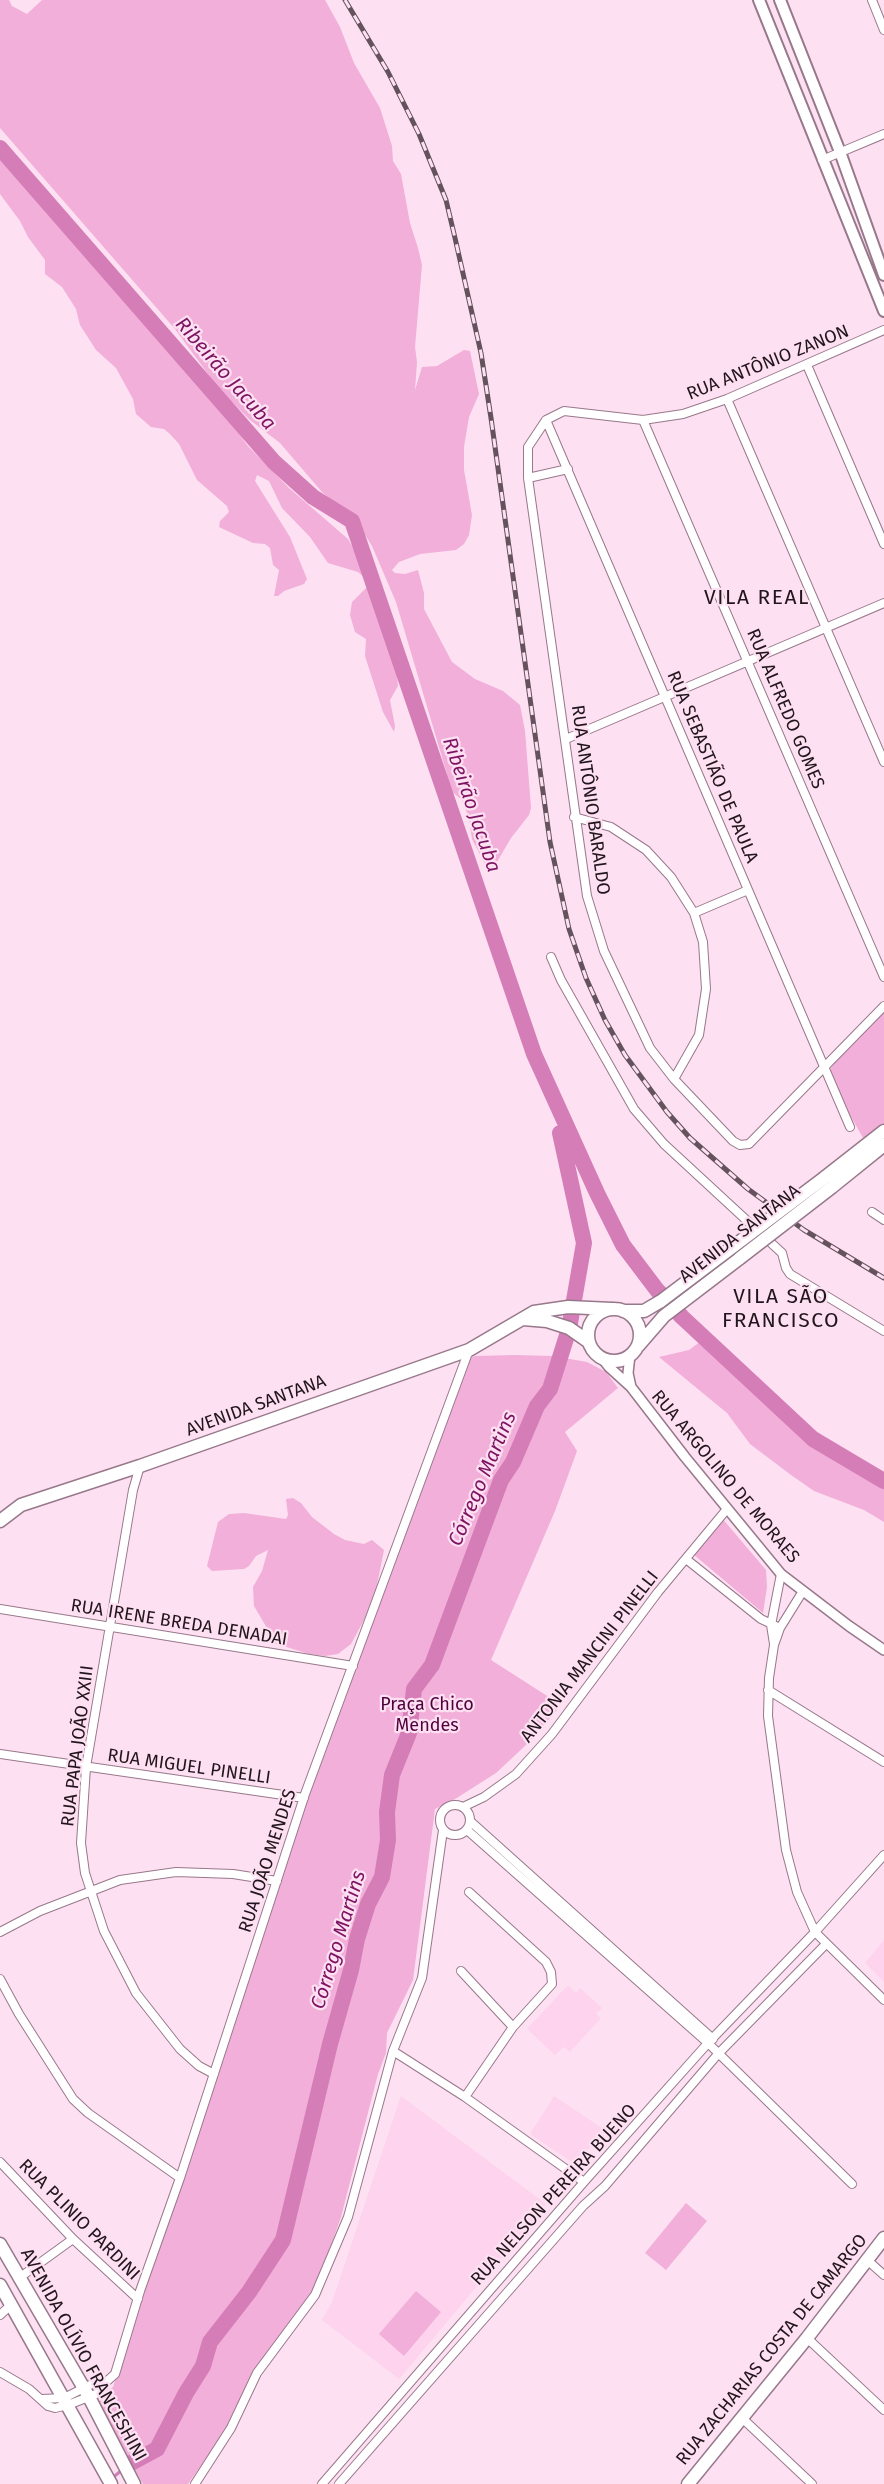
<!DOCTYPE html>
<html>
<head>
<meta charset="utf-8">
<style>
	body { margin:0 }
	canvas { display:block; background:#fde0f1 }
</style>
</head>
<body>
<canvas width="884" height="2484"></canvas>
<script>
const g = document.querySelector('canvas').getContext('2d');
g.lineJoin = 'round';
function paint(path, color) {
  g.fillStyle = color;
  g.fill(path, 'evenodd');
}
function shape(rows) {
  const path = new Path2D();
  for (const r of rows) {
    if (r.length === 3) {
      path.moveTo(r[0] + r[2], r[1]);
      path.arc(r[0], r[1], r[2], 0, 2 * Math.PI);
      continue;
    }
    path.moveTo(r[0], r[1]);
    for (let i = 2; i < r.length; i += 2) path.lineTo(r[i], r[i + 1]);
  }
  return path;
}
function stroke(path, color, width, dash) {
  g.strokeStyle = color;
  g.lineWidth = width;
  g.lineCap = dash ? 'butt' : 'round';
  g.setLineDash(dash || []);
  g.stroke(path);
}
function write(font, color, halo, rows, align = 'center') {
  g.font = font + ' "Fira Sans",sans-serif';
  g.lineWidth = 4.5;
  g.setLineDash([]);
  g.textBaseline = 'middle';
  g.strokeStyle = halo;
  g.fillStyle = color;
  for (const [text, x, y, turn = 0] of rows) {
    g.save();
    g.translate(x, y);
    g.rotate((+turn || 0) * Math.PI / 180);
    g.textAlign = isNaN(turn) ? turn : align;
    if (halo) g.strokeText(text, 0, 0);
    g.fillText(text, 0, 0);
    g.restore();
  }
}
const built = shape([
	[884,1940,884,1982,865,1963],
	[568,1985,576,1993,580,1988,602,2008,596,2014,601,2018,570,2052,564,2047,555,2055,527,2029],
	[401,2096,546,2204,399,2379,322,2320,332,2302],
	[554,2096,605,2130,575,2164,530,2134]
]);
const green = shape([
	[0,0,9,0,12,6,27,14,42,0,325,0,340,27,354,63,380,108,392,146,393,161,401,174,410,223,418,248,422,265,415,347,417,362,415,390,422,367,437,366,464,350,470,351,479,394,469,417,464,447,464,470,472,515,469,535,464,544,456,550,420,554,399,562,392,570,395,573,405,574,418,570,424,593,424,609,452,662,475,679,503,691,520,705,525,731,531,808,529,815,511,838,494,867,490,869,486,866,472,839,469,818,462,800,445,786,447,782,447,774,396,602,372,546,357,522,322,492,280,443,250,420,219,389,175,329,0,128],
	[0,160,238,432,247,445,289,488,348,539,363,565,374,592,390,650,396,662,398,686,390,700,395,726,394,732,383,712,365,656,366,639,355,632,350,615,352,602,367,587,366,579,358,572,328,563,310,537,282,508,269,481,257,475,255,481,290,537,307,579,304,584,284,591,278,596,274,596,279,570,273,565,270,548,265,544,253,543,219,527,220,521,229,512,227,506,197,480,179,444,170,434,164,429,151,427,136,414,133,399,116,368,96,350,80,325,76,309,62,287,45,274,45,260,28,237,20,221,0,194],
	[884,1012,884,1127,867,1145,836,1090,829,1072,837,1058],
	[700,1342,813,1445,835,1460,884,1487,884,1522,864,1510,814,1491,791,1475,750,1444,727,1413,659,1357,689,1350],
	[516,1355,553,1356,587,1362,606,1372,618,1388,565,1432,577,1451,555,1511,491,1660,555,1701,557,1710,526,1745,496,1773,452,1801,435,1809,413,1980,387,2033,386,2053,378,2074,341,2217,314,2293,252,2373,230,2425,188,2484,143,2484,98,2403,105,2392,113,2387,257,1955,294,1836,467,1360,475,1356],
	[293,1498,301,1503,312,1517,334,1534,345,1540,364,1544,372,1540,384,1550,376,1590,364,1620,351,1644,338,1654,325,1656,309,1654,274,1643,267,1638,267,1628,254,1606,253,1587,262,1571,268,1550,256,1556,249,1566,244,1569,212,1571,207,1566,218,1522,229,1514,244,1513,286,1519,288,1515,286,1499],
	[721,1517,766,1570,767,1587,763,1613,693,1554],
	[686,2203,707,2221,666,2270,645,2253],
	[416,2291,441,2312,404,2356,379,2334]
]);
const stream = shape([
	[111,2479,122,2470]
]);
const river = shape([
	[0,148,274,462,313,497,352,521,534,1054,597,1193,623,1245,657,1290,682,1317,813,1439,884,1481],
	[131,2463,157,2449,186,2393,203,2366,210,2342,249,2292,283,2240,330,2044,351,1970,357,1939,368,1904,382,1877,388,1840,387,1812,392,1775,409,1733,414,1689,432,1665,501,1480,513,1462,537,1406,550,1389,569,1329,584,1243,560,1133]
]);
const minor = shape([
	[872,0,884,30],
	[822,160,884,134],
	[884,330,727,399,683,414,643,420,564,411,546,420,528,447,528,478,587,896,604,951,650,1048,674,1079,733,1141,740,1145,749,1144,884,1006],
	[807,365,884,544],
	[727,399,884,762],
	[546,420,850,1127],
	[643,420,884,977],
	[528,478,568,469],
	[566,739,884,603],
	[574,817,611,827,646,850,671,877,694,913,703,942,706,989,699,1035,674,1079],
	[694,913,748,890],
	[551,957,561,980,634,1109,664,1144,782,1253,786,1268,790,1274,884,1331],
	[872,1212,884,1220],
	[140,1466,133,1490,86,1767,81,1843,85,1873,104,1931,136,1993,180,2049,199,2066,214,2074],
	[686,1559,761,1619,780,1628],
	[803,1591,780,1628,774,1645,769,1678,768,1716,786,1850,797,1892,815,1932,884,2000],
	[0,1609,353,1666],
	[774,1644,771,1625,781,1574],
	[768,1690,884,1762],
	[0,1754,304,1798],
	[455,1820,15],
	[463,1807,484,1797,516,1774,552,1734,658,1592,727,1509],
	[470,1821,713,2039],
	[467,1830,708,2043,852,2184],
	[0,1932,40,1911,120,1880,176,1872,233,1874,277,1881],
	[461,1971,513,2027],
	[0,1979,19,2014,73,2099,88,2113,180,2178],
	[393,2051,465,2097,584,2182],
	[465,2097,513,2027,552,1984,551,1972,546,1962,469,1892],
	[0,2162,73,2239,138,2299],
	[866,2259,884,2275],
	[19,2278,73,2239],
	[0,2315,11,2305],
	[807,2338,884,2410],
	[0,2372,29,2389,48,2406,55,2408,68,2405,101,2392,106,2382,115,2374,140,2291,180,2178,305,1794,469,1350],
	[42,2399,64,2398,94,2383,106,2382],
	[742,2418,812,2484],
	[195,2484,231,2428,257,2373,315,2295,348,2217,393,2051,422,1978,443,1830],
	[322,2484,584,2182,708,2043,815,1932,884,1855],
	[339,2484,583,2206,605,2186,718,2054,826,1944]
]);
const tertiary = shape([
	[630,1355,628,1373,631,1387],
	[602,1358,609,1367,631,1387,685,1457,781,1574,849,1626,884,1650]
]);
const secondary = shape([
	[759,0,884,311],
	[780,0,840,152,884,275]
]);
const primary = shape([
	[824,1178,884,1131],
	[832,1187,884,1145],
	[614,1335,26],
	[623,1311,644,1311,661,1301],
	[523,1319,547,1321,569,1328,589,1342],
	[638,1346,664,1316,740,1258],
	[0,1521,21,1505,140,1466,469,1350,534,1312,568,1307,612,1309],
	[0,2244,89,2397,134,2484],
	[0,2285,111,2484],
	[688,2484,807,2338,884,2238]
]);
const rail = shape([
	[345,0,388,72,419,134,446,200,455,238,481,353,491,418,550,842,569,929,586,978,605,1020,625,1055,667,1112,690,1138,748,1189,804,1230,884,1278]
]);
const primaryBridge = shape([
	[740,1258,832,1187],
	[661,1301,824,1178]
]);
const streetNames = [
	["RUA ANTÔNIO ZANON",768,363,-22],
	["RUA ALFREDO GOMES",785,709,67],
	["RUA SEBASTIÃO DE PAULA",712,767,67],
	["RUA ANTÔNIO BARALDO",590,800,82],
	["AVENIDA SANTANA",740,1234,-38],
	["AVENIDA SANTANA",256,1406,-20],
	["RUA ARGOLINO DE MORAES",725,1477,50],
	["RUA IRENE BREDA DENADAI",179,1623,9],
	["ANTONIA MANCINI PINELLI",590,1657,-52],
	["RUA PAPA JOÃO XXIII",78,1746,-83],
	["RUA MIGUEL PINELLI",189,1767,8],
	["RUA JOÃO MENDES",268,1861,-72],
	["RUA NELSON PEREIRA BUENO",554,2195,-48],
	["RUA PLINIO PARDINI",79,2220,45],
	["RUA ZACHARIAS COSTA DE CAMARGO",772,2350,-51],
	["AVENIDA OLÍVIO FRANCESHINI",83,2355,61]
];
const parkNames = [
	["Praça Chico",427,1705],
	["Mendes",427,1726]
];
const waterNames = [
	["Ribeirão Jacuba",225,374,49],
	["Ribeirão Jacuba",471,805,71],
	["Córrego Martins",483,1479,-67],
	["Córrego Martins",339,1940,-73]
];
const quarterNames = [
	["VILA REAL",757,598],
	["VILA SÃO",781,1297],
	["FRANCISCO",781,1321]
];
paint(built, '#fed3ed');
paint(green, '#f2afd9');
stroke(stream, '#d57db7', 3);
stroke(river, '#d57db7', 16);
stroke(minor, '#98788b', 10);
stroke(tertiary, '#98788b', 12);
stroke(secondary, '#98788b', 14);
stroke(primary, '#98788b', 15);
stroke(minor, '#fff', 8);
stroke(tertiary, '#fff', 9);
stroke(secondary, '#fff', 10);
stroke(primary, '#fff', 12);
stroke(rail, '#64525d', 5);
stroke(rail, '#fde0f1', 3, [9]);
stroke(primaryBridge, '#98788b', 15, []);
stroke(primaryBridge, '#fff', 12);
write('18px', '#22151d', '#fde0f1', streetNames);
write('18px', '#50003d', '#fde0f1', parkNames);
write('italic 20px', '#7d1362', '#fde0f1', waterNames);
g.letterSpacing = '1.5px';
write('21px', '#22151d', '#fde0f1', quarterNames);
g.letterSpacing = '0px';
</script>
</body>
</html>
